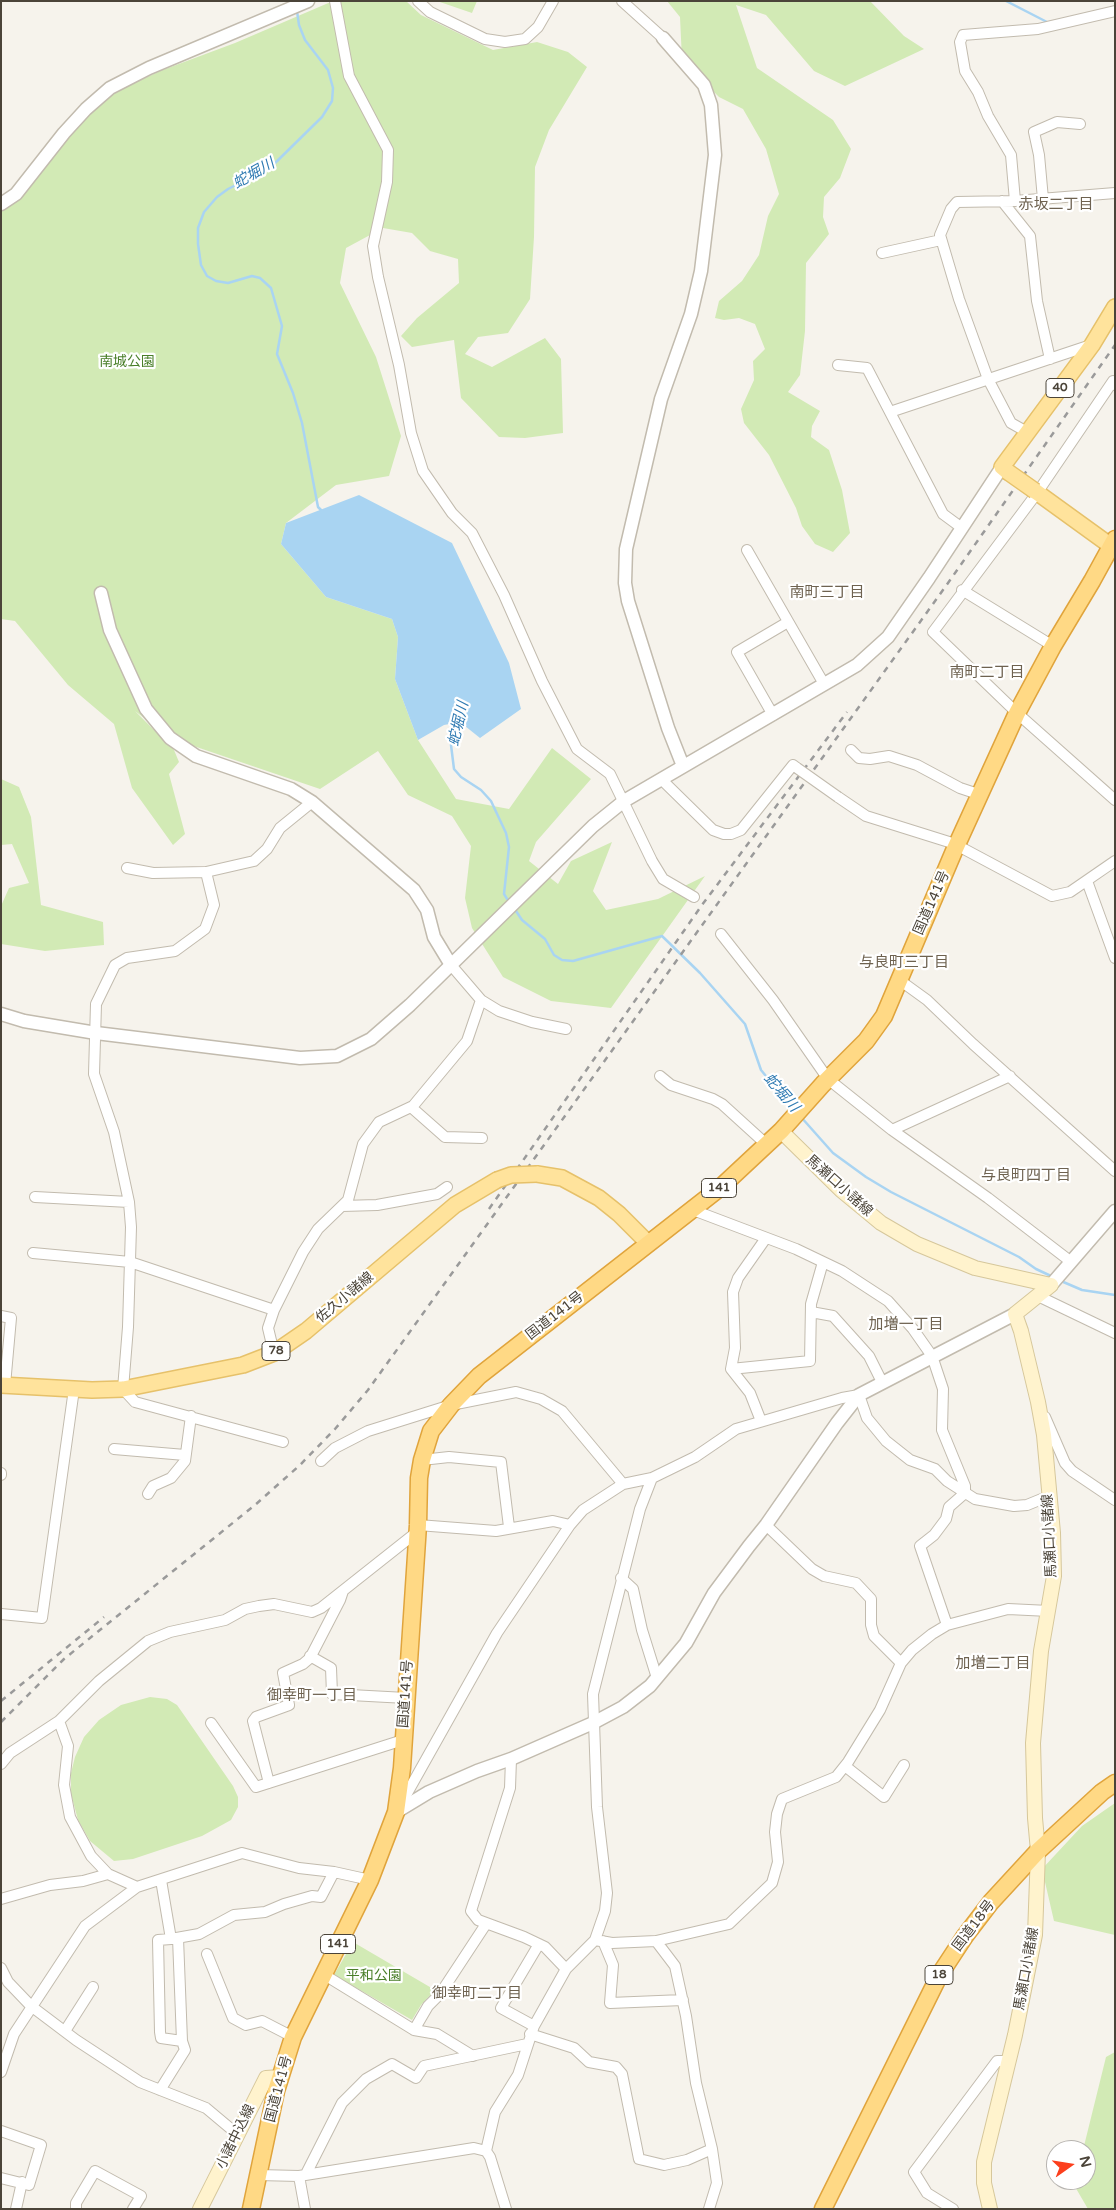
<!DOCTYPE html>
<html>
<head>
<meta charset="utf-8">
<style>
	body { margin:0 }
	#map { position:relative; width:1116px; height:2210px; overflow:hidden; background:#f6f3ec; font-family:"Varela Round",sans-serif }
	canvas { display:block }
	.frame { position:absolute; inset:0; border:2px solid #4b4439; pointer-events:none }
	.north { position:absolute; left:1046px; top:2140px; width:50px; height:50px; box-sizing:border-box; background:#fff; border:1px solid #b7b4b0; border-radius:50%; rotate:77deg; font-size:14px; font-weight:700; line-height:20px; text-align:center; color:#4b4439 }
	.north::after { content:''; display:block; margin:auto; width:18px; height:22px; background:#fc3f1d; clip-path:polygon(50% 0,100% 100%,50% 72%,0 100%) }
</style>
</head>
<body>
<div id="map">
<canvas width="1116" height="2210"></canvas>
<div class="frame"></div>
<div class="north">N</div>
</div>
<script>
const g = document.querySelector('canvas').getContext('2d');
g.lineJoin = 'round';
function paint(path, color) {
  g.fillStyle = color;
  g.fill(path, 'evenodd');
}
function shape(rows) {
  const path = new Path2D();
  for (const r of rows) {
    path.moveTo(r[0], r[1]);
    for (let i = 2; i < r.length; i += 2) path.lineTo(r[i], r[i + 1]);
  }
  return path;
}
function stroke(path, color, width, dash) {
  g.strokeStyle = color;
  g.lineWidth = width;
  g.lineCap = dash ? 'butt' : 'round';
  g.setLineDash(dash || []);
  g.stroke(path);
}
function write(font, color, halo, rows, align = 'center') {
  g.font = font + ' "Varela Round","Noto Sans JP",sans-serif';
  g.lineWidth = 4.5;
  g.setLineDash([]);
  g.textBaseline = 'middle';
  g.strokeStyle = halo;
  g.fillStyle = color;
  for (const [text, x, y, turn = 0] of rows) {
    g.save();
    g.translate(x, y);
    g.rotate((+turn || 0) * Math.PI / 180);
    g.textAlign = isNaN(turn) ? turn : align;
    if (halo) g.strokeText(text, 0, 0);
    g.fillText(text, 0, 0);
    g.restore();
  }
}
const green = shape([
	[333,1,406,1,421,15,493,50,537,42,568,52,587,67,549,130,535,167,534,237,530,299,508,333,478,337,465,354,492,367,545,338,561,359,563,433,525,438,499,437,461,398,454,340,412,347,401,336,417,318,459,283,458,259,430,251,412,233,383,228,346,248,340,283,376,357,401,436,389,476,336,485,286,523,281,544,326,597,392,619,398,637,395,679,418,740,456,799,509,809,552,748,591,779,536,842,529,861,558,884,571,861,612,842,593,891,606,910,658,899,705,876,611,1008,551,1001,503,977,472,928,465,898,471,846,452,816,408,795,378,751,320,789,170,738,135,711,174,750,179,762,169,774,185,834,173,845,132,788,114,724,68,685,15,621,1,619,1,209,20,195,89,114,116,92,160,71,235,43],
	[437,1,477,1,472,13],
	[667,1,870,1,904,36,924,49,845,86,814,71,766,15,736,5,757,68,833,120,851,149,840,178,824,197,823,217,829,234,806,263,805,331,800,375,788,392,820,411,812,426,811,437,829,450,842,490,850,533,833,552,815,544,802,526,796,508,769,455,744,423,741,409,754,380,753,361,765,349,755,324,739,318,724,320,715,318,719,301,742,281,759,255,768,216,779,194,766,149,743,109,719,97,682,60,680,17],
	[1,779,19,787,31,817,41,905,103,922,104,945,45,951,1,944,1,906,9,888,29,883,12,844,1,845],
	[150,1697,167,1699,177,1705,184,1715,233,1786,238,1797,238,1807,231,1820,202,1836,133,1859,114,1861,90,1841,78,1820,71,1794,71,1773,75,1757,84,1737,99,1720,121,1705],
	[1115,1803,1115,1935,1054,1921,1042,1869,1082,1826],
	[353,1942,435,1990,421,2005,412,2020,334,1975],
	[1115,2052,1115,2209,1088,2209,1074,2185,1075,2180,1086,2180,1086,2150,1083,2150,1106,2057]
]);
const water = shape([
	[359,495,452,543,509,663,521,709,480,738,460,722,444,725,418,740,395,679,398,637,392,619,326,597,281,544,286,523]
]);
const stream = shape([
	[1006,1,1047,22],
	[297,11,299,25,305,40,328,70,333,88,332,101,322,117,270,168,228,189,217,197,204,212,198,228,198,244,201,265,207,276,216,281,228,283,252,276,260,278,271,288,282,326,277,354,293,393,302,423,318,507,322,511],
	[461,720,451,745,454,769,461,777,481,790,491,801,506,833,509,847,504,894,509,902],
	[514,908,522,920,545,939,554,955,562,960,573,961,662,936,700,973,745,1024,761,1070,792,1108],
	[801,1117,833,1153,866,1177,891,1192,1019,1257,1036,1269,1051,1276],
	[1061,1281,1082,1290,1115,1295]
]);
const minor = shape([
	[335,1,349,76,388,150,387,182,373,246,378,277,399,365,411,433,423,471,452,513,472,533,504,595,542,681,577,749,610,774,652,861,663,879,694,897],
	[418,1,430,12,485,39,505,42,525,39,538,27,553,1],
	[622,1,663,38],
	[1043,199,1039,155,1034,132,1057,122,1080,124],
	[1002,201,1030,236,1037,301,1050,359],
	[1015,201,1011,155,988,116,978,92,965,71,960,42,963,35,1038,29,1115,11],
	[882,253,941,240],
	[838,365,867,368,943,514,962,528],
	[1115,385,1113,381,1037,493,933,632,1017,713,1115,800],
	[890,412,1091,345],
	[1027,432,1011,423,988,379,959,299,940,235,951,209,957,202,1015,201,1115,193],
	[747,550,824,684],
	[962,590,1053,646],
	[773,715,737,652,788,622],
	[851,750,859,758,870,759,889,756,917,765,960,788,981,795],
	[661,779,713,830,724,834,731,834,741,830,793,765,797,768],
	[838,797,866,816,949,842,964,849,1052,896,1070,892,1115,861],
	[127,868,153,873,206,872,254,861,267,849,280,828,312,802],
	[206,872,214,905,205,929,175,951,127,958,115,965,96,1004,94,1074,114,1132,129,1202,131,1227,128,1327,123,1389,135,1402,283,1442],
	[1087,881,1115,958],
	[721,934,773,1000,828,1079,892,1130,988,1198,1070,1261],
	[451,965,481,1000,499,1011,532,1022,566,1029],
	[898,979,927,1000,973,1044,1115,1171],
	[660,1076,671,1085,713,1099,722,1104,766,1144],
	[411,1107,445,1137,482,1138],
	[892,1130,1010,1076],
	[35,1197,129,1202],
	[342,1206,377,1205,437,1194,447,1187],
	[693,1210,796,1249,842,1271,888,1301,913,1329,932,1356,943,1389,942,1430,965,1486,965,1493,949,1507,946,1519,934,1535,920,1546,947,1625],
	[766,1238,738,1278,733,1292,735,1348,731,1369,810,1361,811,1304,823,1262],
	[33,1253,130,1262,274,1310],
	[1038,1296,1115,1333],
	[811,1312,833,1316,869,1356,882,1382],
	[1,1316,11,1318,5,1385],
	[274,1353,268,1328,274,1310,303,1252,318,1229,348,1200,363,1144,379,1122,413,1106,467,1041,481,1000],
	[731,1369,750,1393,761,1421],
	[1045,1417,1065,1463,1072,1471,1115,1500],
	[114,1449,185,1455],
	[422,1460,449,1457,501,1462,509,1527],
	[321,1461,335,1448,368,1431,451,1405,516,1392,541,1399,562,1411,623,1484],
	[1,1473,1,1475],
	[148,1494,153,1486,171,1478,185,1461,191,1416],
	[418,1525,496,1531,553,1521,570,1525],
	[766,1525,812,1569,824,1576,856,1583,871,1599,871,1625,874,1636,901,1663],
	[621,1578,633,1589,642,1630,657,1678],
	[1,1614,42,1618,74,1389],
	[310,1656,331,1668,332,1694,406,1698],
	[59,1721,68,1746,64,1785,70,1817,91,1856,108,1874,137,1887],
	[211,1723,256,1787,403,1740],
	[511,1759,510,1788,471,1911,478,1920,524,1937,545,1947,566,1969],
	[1,1764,10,1753,59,1721,99,1681,148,1641,170,1632,225,1620,245,1609,259,1606,274,1604,312,1612,321,1608,417,1532],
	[845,1766,884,1797,904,1765],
	[269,1783,253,1721,256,1717,289,1705,283,1673,303,1664,310,1658,340,1600,343,1591],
	[401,1804,497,1633,570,1525,583,1510,623,1484,652,1478,695,1457,736,1429,842,1398,859,1395,867,1418,886,1441,910,1460,935,1469,947,1481,975,1499,1014,1506,1027,1505,1049,1496],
	[1,1899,50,1885,83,1881,108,1874],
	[178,1938,182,2041],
	[171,1939,199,1934,234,1915,265,1912,284,1904,312,1896,321,1897,334,1872],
	[595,1940,612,1943,656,1941,729,1924,772,1883,778,1862,775,1832,777,1814,782,1799,836,1777,848,1762,880,1710,901,1663,912,1650,932,1634,947,1625,1008,1609,1049,1611],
	[603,1941,613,1965,610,2003,683,2000],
	[656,1941,675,1966,686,2016,696,2083,712,2149,717,2183,709,2209],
	[207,1954,233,2018,246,2025,262,2021,293,2037],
	[1,1968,8,1982,31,2006,76,2040,140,2082,206,2108,237,2134],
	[323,1974,414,2030,437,2034,473,2056],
	[534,2026,501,2008,539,1944],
	[414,2030,428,2006,440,1994,486,1924],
	[65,2031,93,1987],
	[530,2034,574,2048,589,2062,616,2067,622,2074,639,2159,664,2165,687,2160,712,2149],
	[1,2072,14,2034,85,1926,137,1887,242,1853,299,1868,334,1872,370,1880],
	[160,2090,185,2050,182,2041,161,2038,160,2032,158,1940,171,1939,161,1880],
	[1,2131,41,2145,29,2185,1,2178],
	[486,2151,495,2112,518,2075,534,2026,566,1969,595,1940,605,1911,607,1893,597,1807,593,1694,640,1509,652,1478],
	[306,2174,342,2103,366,2079,392,2064,416,2078,424,2066,527,2044],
	[258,2175,299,2176,474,2148,486,2151,490,2157,506,2209],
	[299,2176,305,2209],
	[16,2209,22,2182],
	[76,2209,76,2203,95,2171,141,2196,133,2209],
	[953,2209,927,2193,914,2172,997,2061,1008,2061]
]);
const tertiary = shape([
	[663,38,704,85,711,105,715,155,701,271,691,314,661,399,626,549,625,583,628,601,668,728,683,766],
	[1,204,16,194,64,133,86,109,110,88,149,68,308,1],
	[101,593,110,630,146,709,170,738,196,756,291,789,312,802,414,890,427,910,434,937,451,965],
	[1,1014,24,1021,96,1033,300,1058,337,1056,371,1039,410,1005,593,826,624,801,857,665,888,637,929,578,1002,467],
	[1051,1285,1115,1211],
	[396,1812,429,1792,477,1771,511,1759,593,1723,623,1707,650,1686,686,1643,714,1593,749,1546,766,1525,837,1423,859,1395,1015,1314]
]);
const secondary = shape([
	[781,1131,841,1190,881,1223,917,1244,975,1268,1051,1285],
	[200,2209,266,2078,280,2077],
	[990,2209,984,2183,984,2162,1015,2035,1035,1935,1038,1851,1035,1818,1033,1743,1041,1651,1054,1576,1053,1533,1044,1435,1038,1402,1021,1331,1015,1314,1051,1285]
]);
const primary = shape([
	[1008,472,1002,467,1092,345,1115,307],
	[1035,491,1111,546],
	[537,1174,562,1178,599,1198,619,1214,648,1243],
	[1,1385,92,1390,123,1389,243,1365,274,1353,306,1331,455,1205,497,1180]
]);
const trunk = shape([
	[251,2209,276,2091,293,2037,370,1880,396,1812,402,1768,418,1525,419,1478,422,1460,431,1431,451,1405,479,1376,721,1187,781,1131,823,1084,866,1041,884,1016,954,851,1017,713,1053,646,1092,581,1115,539],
	[823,2209,940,1974,965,1936,991,1902,1038,1851,1102,1792,1115,1783]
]);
const rail = shape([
	[489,1209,702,905,847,712],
	[1,1701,104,1617],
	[1,1722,64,1659,255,1505,300,1465,335,1429,368,1390,948,583,1115,345]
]);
const minorBridge = shape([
	[797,768,838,797]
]);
const primaryBridge = shape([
	[1008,472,1035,491],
	[497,1180,511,1175,537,1174]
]);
const shields = [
	[1060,388,28],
	[719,1188,35],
	[276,1351,28],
	[338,1944,35],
	[939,1975,28]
];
const shieldNames = [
	["40",1060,388],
	["141",719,1188],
	["78",276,1351],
	["141",338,1944],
	["18",939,1975]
];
const parkNames = [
	["南城公園",127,362],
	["平和公園",374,1976]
];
const streetNames = [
	["国道141号",932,903,-66],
	["馬瀬口小諸線",839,1186,42],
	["佐久小諸線",345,1298,-40],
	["国道141号",555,1316,-38],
	["馬瀬口小諸線",1050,1536,-93],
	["国道141号",406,1694,-86],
	["国道18号",974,1926,-53],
	["馬瀬口小諸線",1027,1969,-80],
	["国道141号",279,2089,-75],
	["小諸中込線",236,2137,-64]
];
const waterNames = [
	["蛇堀川",254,174,-30],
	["蛇堀川",459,724,-77],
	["蛇堀川",781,1093,49]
];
const neighbourhoodNames = [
	["赤坂二丁目",1056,205],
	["南町三丁目",827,593],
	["南町二丁目",987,673],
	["与良町三丁目",904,963],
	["与良町四丁目",1026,1176],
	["加増一丁目",906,1325],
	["加増二丁目",993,1664],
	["御幸町一丁目",312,1696],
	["御幸町二丁目",477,1994]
];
paint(green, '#d2eab5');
paint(water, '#a9d4f2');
stroke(stream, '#a9d4f2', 2.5);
stroke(minor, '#c2bbae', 12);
stroke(tertiary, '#c2bbae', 15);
stroke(secondary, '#d6c79b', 16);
stroke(primary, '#e6c16a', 18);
stroke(trunk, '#e0a43c', 19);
stroke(minor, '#fff', 10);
stroke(tertiary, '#fff', 12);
stroke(secondary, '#fff3cd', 14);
stroke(primary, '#ffe39c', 15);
stroke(trunk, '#ffd985', 16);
stroke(rail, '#9a9a9a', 2.5, [6, 6]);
stroke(minorBridge, '#c2bbae', 12, []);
stroke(primaryBridge, '#e6c16a', 18, []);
stroke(minorBridge, '#fff', 10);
stroke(primaryBridge, '#ffe39c', 15);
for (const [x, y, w] of shields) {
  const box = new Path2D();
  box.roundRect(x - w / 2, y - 9.5, w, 19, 4);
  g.fillStyle = '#fff';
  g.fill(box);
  stroke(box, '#4b4439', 1);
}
write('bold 12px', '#4b4439', null, shieldNames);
write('14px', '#4a7f2a', '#fff', parkNames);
write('14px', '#4b4439', '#fff', streetNames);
write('italic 15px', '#2e7ab2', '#fff', waterNames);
write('15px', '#6e6250', '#fff', neighbourhoodNames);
</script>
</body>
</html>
